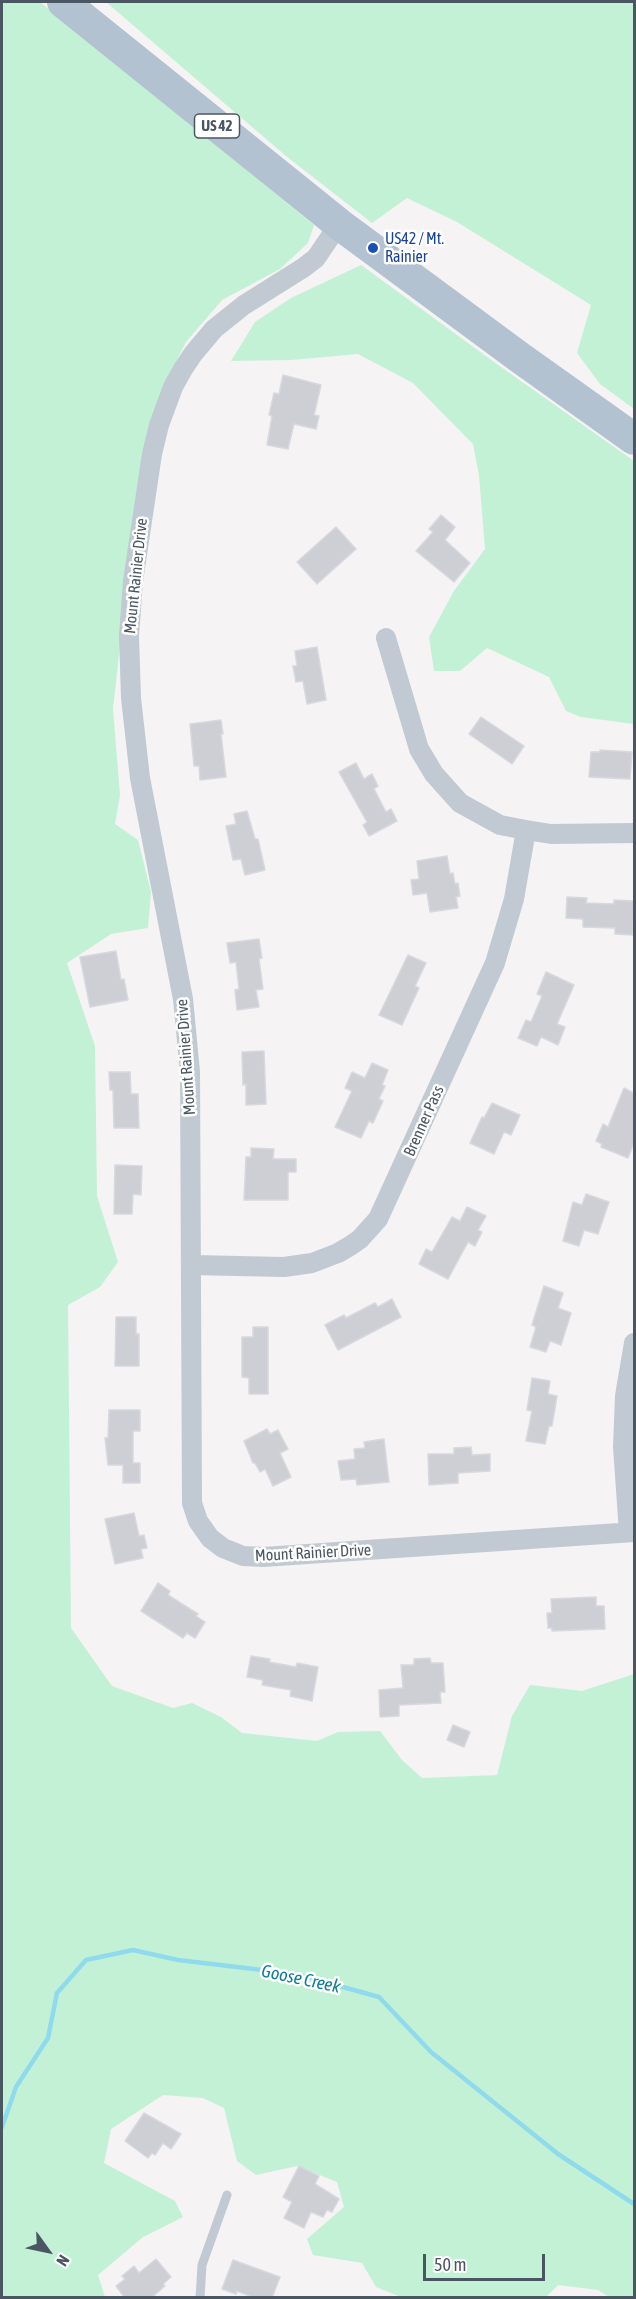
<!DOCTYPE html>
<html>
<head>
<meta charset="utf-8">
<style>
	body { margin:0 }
	#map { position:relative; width:636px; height:2299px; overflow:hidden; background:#f5f3f3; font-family:"Asap Condensed",sans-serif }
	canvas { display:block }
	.frame { position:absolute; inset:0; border:3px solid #4a5661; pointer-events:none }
	.north { position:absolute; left:18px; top:2221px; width:60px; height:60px; -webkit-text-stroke:4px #fff; paint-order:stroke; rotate:123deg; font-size:16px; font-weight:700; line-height:24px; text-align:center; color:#4a5661 }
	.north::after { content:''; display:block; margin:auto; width:21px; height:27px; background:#4a5661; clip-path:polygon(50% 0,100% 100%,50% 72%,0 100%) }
	.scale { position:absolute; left:423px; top:2254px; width:122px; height:27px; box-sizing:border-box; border:3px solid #4a5661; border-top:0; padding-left:8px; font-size:18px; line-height:21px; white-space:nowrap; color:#4a5661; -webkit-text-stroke:4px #fff; paint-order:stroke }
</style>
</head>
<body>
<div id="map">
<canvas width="636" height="2299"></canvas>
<div class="frame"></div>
<div class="north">N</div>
<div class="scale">50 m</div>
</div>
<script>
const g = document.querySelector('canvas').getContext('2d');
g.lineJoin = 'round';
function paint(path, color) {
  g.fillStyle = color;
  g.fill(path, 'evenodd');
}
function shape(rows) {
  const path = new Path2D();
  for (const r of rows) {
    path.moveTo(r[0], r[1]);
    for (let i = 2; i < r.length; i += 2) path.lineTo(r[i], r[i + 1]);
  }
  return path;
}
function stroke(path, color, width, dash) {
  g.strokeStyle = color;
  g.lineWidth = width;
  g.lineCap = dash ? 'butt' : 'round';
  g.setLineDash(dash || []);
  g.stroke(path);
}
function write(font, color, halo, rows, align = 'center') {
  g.font = font + ' "Asap Condensed",sans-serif';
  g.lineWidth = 5;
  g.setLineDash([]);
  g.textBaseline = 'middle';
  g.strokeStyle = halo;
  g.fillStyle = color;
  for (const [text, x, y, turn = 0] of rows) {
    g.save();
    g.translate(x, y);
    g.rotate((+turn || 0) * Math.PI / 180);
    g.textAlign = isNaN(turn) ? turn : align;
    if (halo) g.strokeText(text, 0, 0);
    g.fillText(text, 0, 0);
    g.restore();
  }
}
const green = shape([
	[2,2,40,2,314,225,308,243,280,269,222,300,186,342,165,384,136,501,113,709,120,795,115,824,138,840,151,892,148,928,111,934,67,963,95,1046,97,1196,118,1262,100,1287,68,1305,71,1628,112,1686,173,1708,192,1703,221,1717,242,1733,317,1741,338,1732,380,1731,402,1760,422,1778,497,1775,512,1716,530,1685,582,1691,634,1674,634,2297,609,2297,598,2290,558,2285,546,2297,401,2297,376,2287,362,2263,313,2255,307,2239,344,2207,337,2182,297,2166,256,2175,237,2161,224,2108,203,2098,163,2095,111,2129,104,2163,175,2201,183,2217,143,2237,98,2275,105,2297,2,2298],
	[106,2,634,2,634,409,600,384,577,353,591,305,457,222,407,198,372,223,286,156],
	[361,265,494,362,634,461,634,724,581,717,566,711,549,677,487,648,460,671,434,671,429,637,454,591,485,549,479,475,473,444,413,383,358,354,291,360,231,361,255,322,291,298]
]);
const stream = shape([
	[2,2127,16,2087,48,2038,57,1993,86,1960,133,1950,178,1960,296,1974,379,1997,431,2052,558,2154,634,2204]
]);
const building = shape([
	[283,375,321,385,314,415,319,416,316,429,294,424,288,449,267,445,272,416,269,415,274,393,279,394,283,375],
	[441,515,455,527,445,540,470,563,454,582,416,551,433,532,429,529,441,515],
	[336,527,356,549,317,584,297,562,336,527],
	[317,647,326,700,307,704,303,681,296,682,293,666,297,666,295,651,317,647],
	[481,717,524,746,512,764,469,734,481,717],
	[221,720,223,734,221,734,226,777,200,780,199,766,194,766,190,724,221,720],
	[600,750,632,752,630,779,589,777,591,752,600,752,600,750],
	[356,763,364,779,372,774,378,786,374,789,386,812,391,809,397,821,369,836,363,825,367,822,339,772,356,763],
	[247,811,255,839,258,839,265,870,245,875,241,859,233,860,226,826,236,824,234,814,247,811],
	[447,856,450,874,453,873,455,884,458,883,460,896,456,897,458,908,430,912,427,893,413,895,411,880,419,879,417,861,447,856],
	[567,897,587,898,586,903,614,904,614,900,634,901,633,935,615,934,615,928,583,927,583,919,566,918,567,897],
	[259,939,262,958,259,959,263,989,256,990,259,1007,237,1010,235,990,239,989,236,962,230,963,227,943,259,939],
	[116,951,121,980,124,979,128,1000,90,1007,80,957,116,951],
	[408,955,426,963,415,986,419,988,402,1025,379,1015,408,955],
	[546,972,574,985,557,1024,565,1027,558,1045,541,1037,537,1046,518,1038,526,1020,531,1022,542,996,537,994,546,972],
	[264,1051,266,1104,246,1105,246,1084,243,1085,242,1052,264,1051],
	[372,1063,388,1070,382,1085,385,1086,379,1099,383,1101,373,1123,369,1121,361,1138,335,1127,352,1091,345,1088,352,1072,365,1078,372,1063],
	[109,1072,130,1072,131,1094,138,1094,139,1128,114,1128,113,1090,110,1090,109,1072],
	[624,1088,634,1093,634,1143,628,1158,601,1147,602,1144,596,1141,603,1124,608,1127,624,1088],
	[492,1103,520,1115,511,1135,504,1132,494,1154,470,1143,482,1117,484,1118,492,1103],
	[251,1148,274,1149,273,1159,296,1159,296,1172,288,1172,288,1200,244,1200,246,1157,251,1157,251,1148],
	[115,1165,142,1166,141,1195,133,1194,132,1214,114,1214,115,1165],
	[586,1194,609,1202,598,1234,584,1230,579,1246,563,1241,573,1202,582,1205,586,1194],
	[467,1207,486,1216,478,1230,482,1232,475,1246,468,1242,448,1279,419,1264,426,1249,432,1252,452,1217,460,1221,467,1207],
	[544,1286,563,1293,558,1308,571,1313,561,1345,550,1341,546,1352,530,1347,536,1327,532,1325,544,1286],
	[392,1299,401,1317,338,1350,325,1325,344,1315,346,1318,375,1303,378,1307,392,1299],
	[116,1317,136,1317,136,1334,139,1334,139,1366,115,1366,116,1317],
	[253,1327,268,1327,268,1394,249,1394,249,1378,242,1377,242,1337,253,1337,253,1327],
	[532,1378,550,1381,548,1394,557,1396,552,1426,549,1426,545,1444,526,1441,532,1411,527,1410,532,1378],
	[109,1410,140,1410,140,1431,133,1431,133,1463,140,1463,140,1483,123,1483,123,1465,108,1465,105,1438,108,1438,109,1410],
	[267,1429,270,1434,278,1430,288,1449,280,1453,291,1477,273,1486,265,1469,260,1472,255,1463,253,1463,244,1441,267,1429],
	[384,1439,389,1482,357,1485,356,1479,341,1480,338,1461,355,1459,354,1449,365,1448,364,1442,384,1439],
	[471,1447,472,1455,490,1454,490,1471,458,1473,458,1483,429,1485,428,1454,454,1454,454,1448,471,1447],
	[134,1513,139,1536,144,1535,147,1548,141,1549,143,1558,115,1564,105,1519,134,1513],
	[158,1583,170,1591,168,1595,198,1614,196,1616,205,1622,195,1638,187,1633,183,1638,141,1611,158,1583],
	[596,1597,596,1606,604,1606,605,1629,552,1631,552,1628,548,1628,547,1613,552,1613,551,1599,596,1597],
	[251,1656,270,1659,269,1662,296,1667,297,1663,318,1667,312,1701,290,1696,291,1690,262,1685,263,1680,247,1677,251,1656],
	[430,1658,431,1663,443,1663,445,1692,440,1692,441,1703,399,1705,399,1716,380,1717,379,1690,403,1688,401,1665,414,1665,414,1659,430,1658],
	[453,1725,470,1732,464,1747,447,1740,453,1725],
	[144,2113,181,2134,171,2149,163,2143,155,2155,152,2153,148,2158,125,2141,144,2113],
	[299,2166,319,2176,315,2184,339,2199,332,2212,327,2210,323,2217,311,2212,304,2228,284,2218,292,2202,283,2197,299,2166],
	[156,2259,171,2277,163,2284,165,2286,151,2298,125,2298,116,2286,125,2279,122,2276,134,2266,139,2273,156,2259],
	[233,2260,280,2277,272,2298,255,2298,237,2291,236,2294,222,2289,233,2260]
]);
const lane = shape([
	[200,2298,202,2265,227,2195]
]);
const street = shape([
	[339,224,316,258,303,268,244,305,214,329,193,354,183,369,173,387,159,425,152,454,133,581,129,636,131,698,140,778,183,999,190,1072,192,1503,198,1521,210,1538,223,1548,243,1556,263,1557,634,1532],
	[386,638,419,749,434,774,460,803,500,825,526,830,551,834,634,833],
	[192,1265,284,1267,312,1263,338,1253,350,1246,360,1239,378,1219,495,963,514,899,526,830],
	[629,1532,623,1447,625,1396,634,1343]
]);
const primary = shape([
	[63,2,339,224,519,357,634,439]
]);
const markers = [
	[373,248,6,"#1a4fb4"]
];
const shields = [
	[217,126,45]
];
const shieldNames = [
	["US 42",217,126]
];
const transitNames = [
	["US42 / Mt.",385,239],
	["Rainier",385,257]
];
const streetNames = [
	["Mount Rainier Drive",136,576,-84],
	["Mount Rainier Drive",186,1057,-94],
	["Brenner Pass",424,1121,-66],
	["Mount Rainier Drive",313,1553,-3]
];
const waterNames = [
	["Goose Creek",301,1979,12]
];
paint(green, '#c3f1d5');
stroke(stream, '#90daee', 4.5);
paint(building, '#cdcfd5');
stroke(building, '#d7d9de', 1.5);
stroke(lane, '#c1cad2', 9);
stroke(street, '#c1cad2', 20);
stroke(primary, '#b3c2d1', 32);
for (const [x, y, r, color] of markers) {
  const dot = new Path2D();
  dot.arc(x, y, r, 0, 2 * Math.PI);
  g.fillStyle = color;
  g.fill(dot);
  stroke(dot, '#fff', 2);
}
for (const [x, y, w] of shields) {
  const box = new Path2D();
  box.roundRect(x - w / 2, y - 12, w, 24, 4.5);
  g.fillStyle = '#fff';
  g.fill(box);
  stroke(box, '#4a5661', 1.5);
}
write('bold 15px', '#4a5661', null, shieldNames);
write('16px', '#164399', '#fff', transitNames, 'left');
write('16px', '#4a5661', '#fff', streetNames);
write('italic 18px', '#0c7c9b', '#fff', waterNames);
</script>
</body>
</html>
